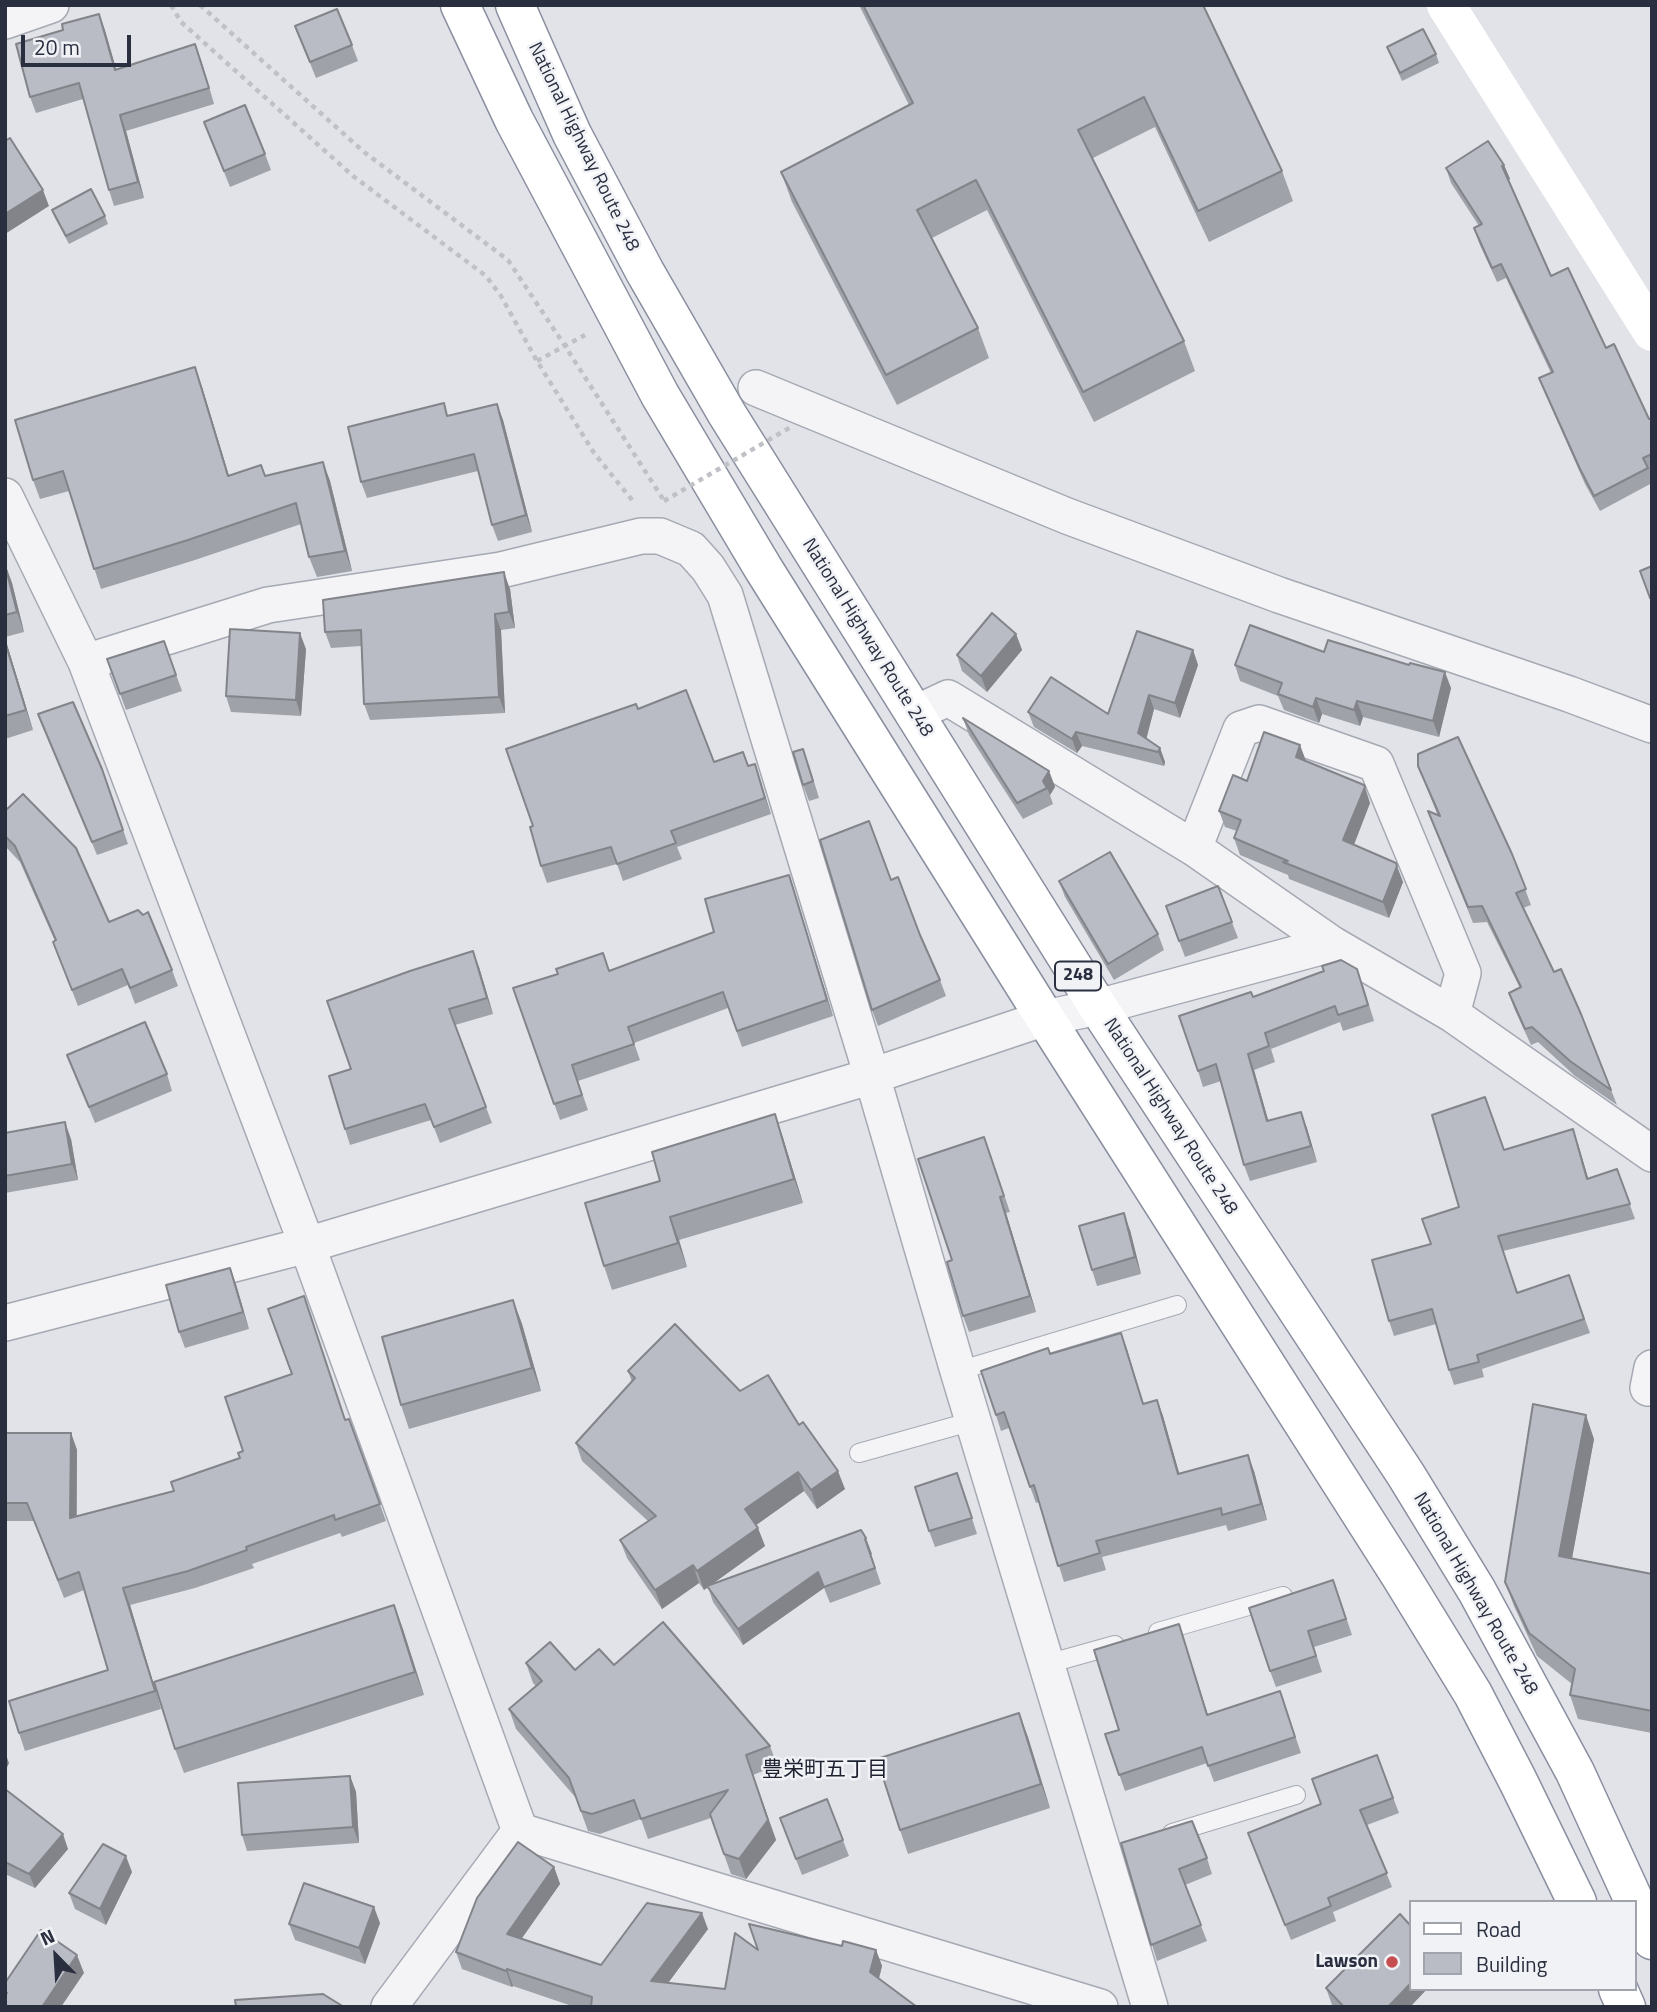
<!DOCTYPE html>
<html>
<head>
<meta charset="utf-8">
<style>
	body { margin:0 }
	#map { position:relative; width:1657px; height:2012px; overflow:hidden; background:#e1e3e9; font-family:"Titillium Web",sans-serif }
	canvas { display:block }
	.frame { position:absolute; inset:0; border:7px solid #2a2f3f; pointer-events:none }
	.legend { position:absolute; left:1409px; top:1900px; width:228px; height:91px; box-sizing:border-box; background:#f1f2f6; border:2px solid #a1a4ad; margin:0; padding:9px 12px; list-style:none; font-size:21px; color:#2a2f3f }
	.legend li { display:flex; align-items:center; gap:14px; height:35px }
	.legend b { width:35px; border:2px solid #a1a4ad }
	.north { position:absolute; left:21px; top:1921px; width:70px; height:70px; -webkit-text-stroke:5px #f1f2f6; paint-order:stroke; rotate:336deg; font-size:19px; font-weight:700; line-height:28px; text-align:center; color:#2a2f3f }
	.north::after { content:''; display:block; margin:auto; width:24px; height:32px; background:#2a2f3f; clip-path:polygon(50% 0,100% 100%,50% 72%,0 100%) }
	.scale { position:absolute; left:21px; top:35px; width:110px; height:32px; box-sizing:border-box; border:4px solid #2a2f3f; border-top:0; padding-left:9px; font-size:21px; line-height:24px; white-space:nowrap; color:#2a2f3f; -webkit-text-stroke:5px #f1f2f6; paint-order:stroke }
</style>
</head>
<body>
<div id="map">
<canvas width="1657" height="2012"></canvas>
<div class="frame"></div>
<ul class="legend">
<li><b style="height:9px;background:#fff"></b>Road</li>
<li><b style="height:19px;background:#b9bcc5"></b>Building</li>
</ul>
<div class="north">N</div>
<div class="scale">20 m</div>
</div>
<script>
const g = document.querySelector('canvas').getContext('2d');
g.lineJoin = 'round';
function shape(rows) {
  const path = new Path2D();
  for (const r of rows) {
    path.moveTo(r[0], r[1]);
    for (let i = 2; i < r.length; i += 2) path.lineTo(r[i], r[i + 1]);
  }
  return path;
}
function stroke(path, color, width, dash) {
  g.strokeStyle = color;
  g.lineWidth = width;
  g.lineCap = dash ? 'butt' : 'round';
  g.setLineDash(dash || []);
  g.stroke(path);
}
function paint(path, color) {
  g.fillStyle = color;
  g.fill(path, 'evenodd');
}
function write(font, color, halo, rows, align = 'center') {
  g.font = font + ' "Titillium Web","Noto Sans JP",sans-serif';
  g.lineWidth = 5;
  g.setLineDash([]);
  g.textBaseline = 'middle';
  g.strokeStyle = halo;
  g.fillStyle = color;
  for (const [text, x, y, turn = 0] of rows) {
    g.save();
    g.translate(x, y);
    g.rotate((+turn || 0) * Math.PI / 180);
    g.textAlign = isNaN(turn) ? turn : align;
    if (halo) g.strokeText(text, 0, 0);
    g.fillText(text, 0, 0);
    g.restore();
  }
}
const path = shape([
	[171,5,181,22,353,176,486,276,501,296,537,361,594,453,632,500],
	[200,5,364,152,508,260,565,346,663,499],
	[537,361,585,335]
]);
const lane = shape([
	[958,1371,1177,1305],
	[859,1453,973,1421],
	[1158,1632,1283,1596],
	[1047,1664,1115,1645],
	[1172,1833,1296,1795]
]);
const street = shape([
	[5,21,51,5],
	[756,388,1067,516,1279,595,1569,694,1652,725],
	[5,496,86,662,307,1245,520,1831],
	[86,662,268,605,501,570,641,536,660,536,691,549,708,568,725,595,872,1076,958,1371,1150,2007],
	[914,714,948,698,1194,848,1332,944,1452,1014,1652,1154],
	[1194,848,1241,729,1259,723,1376,764,1463,973,1452,1014],
	[5,1323,307,1245,872,1076,1045,1018,1098,1007,1332,944],
	[1648,1388,1652,1368],
	[520,1831,1100,2007],
	[389,2007,520,1831]
]);
const secondary = shape([
	[1446,5,1652,332]
]);
const highway = shape([
	[460,5,514,120,660,395,763,568,1045,1018,1400,1575,1473,1694,1518,1781,1577,1902],
	[515,5,572,134,645,272,727,414,1098,1007,1406,1475,1477,1591,1575,1772,1652,1940],
	[1618,1989,1626,2007]
]);
const pathBridge = shape([
	[664,501,791,427]
]);
const wall = shape([
	[859,5,1203,5,1282,171,1293,201,1209,242,1155,127,1093,158,1184,341,1195,371,1094,422,987,210,932,238,978,328,989,358,897,405,792,202,781,172,909,105],
	[99,14,116,69,201,60,214,104,126,131,144,198,114,206,109,190,83,99,36,113,30,97,63,30],
	[295,26,352,45,358,61,316,78],
	[1387,47,1436,54,1439,63,1402,81],
	[204,122,265,154,271,170,230,187],
	[1504,165,1510,179,1508,180,1551,276,1606,348,1649,419,1652,418,1652,471,1650,472,1652,478,1652,483,1600,511,1585,484,1545,393,1539,378,1551,373,1506,278,1497,282,1479,243,1474,228,1479,226,1451,183,1446,168],
	[52,210,105,216,108,224,69,244,55,218],
	[202,387,229,476,266,476,323,462,330,481,352,571,317,577,309,557,301,524,195,560,101,589,69,491,40,499,33,480],
	[497,404,503,420,532,532,498,541,492,525,478,471,367,498,361,482,448,416],
	[5,564,12,583,24,632,5,637],
	[510,589,515,628,501,630,505,713,370,720,364,704,361,646,331,648,325,632],
	[1016,634,1022,650,987,692,962,671,957,655],
	[5,638,33,730,5,739],
	[164,641,182,691,126,710,107,659],
	[306,649,301,716,231,712,226,696],
	[1193,650,1198,665,1180,718,1154,709,1146,739,1160,748,1165,762,1164,766,1082,746,1077,753,1034,727,1028,712,1108,714],
	[1324,652,1451,688,1439,737,1363,717,1360,726,1322,714,1319,723,1284,710,1278,696,1240,681,1235,665],
	[638,709,714,762,748,766,760,780,771,814,677,847,682,859,623,881,617,864,547,883,541,866,533,826],
	[38,714,102,769,128,844,97,855],
	[963,718,1049,771,1055,787,1050,795,1053,804,1023,819,969,735],
	[1306,761,1370,803,1354,845,1403,882,1389,918,1289,879,1288,875,1240,855,1234,838,1237,831,1225,827,1219,811,1247,781],
	[809,765,819,798,809,801,803,785],
	[1418,766,1512,854,1531,905,1523,908,1554,972,1581,1014,1617,1105,1575,1076,1538,1042,1531,1045,1514,1008,1509,993,1520,988,1487,922,1473,923,1428,811,1438,816],
	[5,811,109,922,172,970,178,986,135,1004,128,985,78,1006,53,942,55,941,20,862,5,846],
	[789,875,833,1016,742,1047,728,1008,634,1043,640,1060,578,1081,588,1110,560,1120,513,988,609,971,714,932],
	[891,880,920,935,940,980,946,996,878,1026,872,1010],
	[1059,881,1158,934,1164,950,1114,980,1065,897],
	[1218,886,1238,938,1185,957,1166,906],
	[479,967,493,1014,455,1025,492,1123,440,1143,431,1120,350,1145,345,1129,351,1069],
	[1363,985,1374,1021,1343,1031,1340,1022,1271,1049,1275,1062,1254,1070,1268,1121,1301,1112,1317,1162,1250,1181,1244,1165,1221,1081,1203,1087,1198,1071,1253,997],
	[67,1055,167,1074,172,1091,95,1123],
	[775,1114,783,1138,803,1203,679,1240,687,1267,612,1290,604,1266,660,1181],
	[5,1133,71,1139,78,1180,5,1193],
	[1578,1144,1588,1179,1617,1169,1635,1219,1503,1251,1518,1293,1569,1275,1590,1333,1482,1369,1484,1377,1454,1385,1449,1370,1436,1324,1394,1336,1389,1321,1431,1244,1505,1150],
	[990,1153,1010,1212,1006,1213,1036,1312,969,1332,963,1316,952,1260],
	[1130,1230,1141,1274,1097,1286,1092,1270],
	[230,1268,249,1329,185,1348,179,1332],
	[513,1300,522,1324,541,1391,409,1429,401,1405],
	[310,1313,345,1420,349,1419,386,1521,342,1537,340,1533,252,1564,254,1568,195,1588,130,1605,161,1709,25,1751,19,1733,108,1670,84,1590,64,1598,34,1521,5,1521,5,1433,71,1433,77,1450,77,1517,174,1491,240,1458,292,1374],
	[1121,1333,1144,1404,1157,1400,1163,1416,1179,1474,1254,1471,1267,1520,1228,1531,1226,1525,1102,1557,1106,1570,1064,1582,1039,1502,1036,1503,1009,1428,1001,1431,996,1415,1050,1354],
	[628,1371,740,1391,799,1425,845,1489,817,1509,804,1491,756,1525,765,1546,711,1585,872,1554,871,1555,881,1584,830,1603,824,1588,743,1645,713,1602,708,1587,704,1590,699,1583,662,1609,627,1558,620,1540,648,1521,582,1461,576,1443,632,1382],
	[1594,1439,1572,1558,1652,1574,1652,1733,1578,1719,1570,1695,1572,1684,1537,1656,1514,1606,1505,1582],
	[963,1490,977,1534,935,1547,929,1531],
	[1339,1596,1352,1635,1314,1647,1322,1672,1276,1687,1270,1671],
	[394,1605,424,1695,184,1773,175,1749],
	[1179,1624,1208,1715,1280,1691,1301,1753,1214,1782,1207,1763,1125,1791,1105,1734,1119,1730],
	[526,1663,575,1670,614,1665,770,1746,777,1765,753,1775,776,1840,746,1879,731,1874,711,1818,648,1839,641,1819,600,1834,588,1831,576,1798,516,1729,509,1709,536,1686,533,1683],
	[1019,1713,1050,1808,908,1854,900,1830],
	[1377,1755,1399,1813,1367,1825,1392,1887,1333,1912,1336,1921,1291,1940,1248,1833,1321,1804],
	[350,1776,356,1792,359,1843,247,1851,242,1835],
	[5,1789,68,1849,35,1888,5,1874],
	[827,1799,849,1856,802,1875,780,1818],
	[1121,1843,1207,1858,1212,1874,1185,1885,1207,1941,1157,1961],
	[554,1867,560,1884,521,1939,601,1965,708,1929,668,1983,725,1989,758,1950,842,1946,876,1950,882,1966,879,1979,917,2007,575,2007,513,1986,512,1987,462,1969,456,1952],
	[132,1872,106,1925,75,1909,69,1893],
	[380,1923,365,1964,295,1940,289,1924],
	[1326,1988,1427,1989,1410,2007,1334,2007,1332,2005]
]);
const shadedWall = shape([
	[99,14,105,30,121,86,115,70],
	[195,44,201,60,214,104,209,88],
	[120,115,126,131,144,198,138,182],
	[1504,165,1510,179,1507,181,1502,166],
	[43,190,49,206,5,234,5,214],
	[195,367,202,387,235,496,228,476],
	[497,404,503,420,532,532,526,515],
	[323,462,330,481,352,571,345,551],
	[5,564,12,583,24,632,17,612],
	[504,572,510,589,515,628,509,612],
	[495,614,501,630,505,713,499,697],
	[300,633,306,649,301,716,296,700],
	[1016,634,1022,650,987,692,981,676],
	[5,638,33,730,26,710,5,642],
	[1193,650,1198,665,1180,718,1175,703],
	[1445,672,1451,688,1439,737,1433,721],
	[1149,695,1154,709,1144,748,1138,733],
	[1316,698,1322,714,1319,723,1313,707],
	[1357,701,1363,717,1360,726,1354,710],
	[1076,732,1082,746,1077,753,1072,739],
	[1300,745,1306,761,1296,757],
	[1160,748,1165,762,1164,766,1158,752],
	[755,764,760,780,771,814,765,798],
	[1049,771,1055,787,1050,795,1047,788,1043,781],
	[1365,787,1370,803,1349,857,1343,840],
	[1397,866,1403,882,1389,918,1383,902],
	[789,875,794,891,833,1016,827,1000],
	[473,951,479,967,493,1014,487,998],
	[1248,1054,1254,1070,1273,1137,1267,1121],
	[1301,1112,1307,1128,1317,1162,1311,1146],
	[775,1114,783,1138,803,1203,794,1179],
	[65,1122,71,1139,78,1180,72,1164],
	[1573,1129,1578,1144,1593,1194,1587,1179],
	[1000,1197,1006,1213,1036,1312,1030,1296],
	[1124,1213,1130,1230,1141,1274,1135,1257],
	[670,1217,679,1240,687,1267,678,1243],
	[230,1268,236,1284,249,1329,243,1312],
	[513,1300,522,1324,541,1391,532,1368],
	[1121,1333,1127,1349,1148,1420,1143,1404],
	[1157,1400,1163,1416,1184,1490,1178,1474],
	[1586,1415,1594,1439,1568,1580,1559,1556],
	[71,1433,77,1450,76,1536,70,1518],
	[1248,1455,1254,1471,1267,1520,1261,1504],
	[838,1471,845,1489,817,1509,811,1490],
	[798,1472,804,1491,752,1528,745,1509],
	[758,1528,765,1546,704,1590,697,1571],
	[866,1538,872,1554,870,1555,865,1539],
	[693,1565,699,1583,662,1609,655,1590],
	[818,1572,824,1588,743,1645,738,1629],
	[123,1588,130,1605,161,1709,155,1691],
	[394,1605,403,1629,424,1695,415,1672],
	[1179,1624,1184,1640,1213,1731,1207,1715],
	[1019,1713,1028,1737,1050,1808,1041,1784],
	[5,1752,9,1763,5,1772],
	[753,1775,776,1840,746,1879,739,1859],
	[350,1776,356,1792,359,1843,353,1827],
	[63,1834,68,1849,35,1888,29,1874],
	[126,1856,132,1872,106,1925,100,1909],
	[554,1867,560,1884,513,1951,507,1934],
	[374,1907,380,1923,365,1964,359,1948],
	[702,1913,708,1929,657,1998,651,1981],
	[876,1950,882,1966,876,1989,870,1972],
	[77,1955,84,1973,61,2007,42,2007],
	[507,1969,513,1986,512,1987,506,1971],
	[1410,1984,1410,1989,1427,1989,1410,2007,1388,2007]
]);
const building = shape([
	[863,5,1203,5,1282,171,1198,211,1144,97,1078,130,1184,341,1083,392,976,180,917,210,978,328,886,375,781,172,913,103,863,5],
	[337,9,352,45,310,62,295,26,337,9],
	[99,14,115,70,195,44,209,88,120,115,138,182,109,190,79,83,30,97,16,44,63,30,62,24,99,14],
	[1423,29,1436,54,1400,73,1387,47,1423,29],
	[245,105,265,154,224,171,204,122,245,105],
	[10,138,43,190,5,214,5,141,10,138],
	[1488,141,1504,165,1502,166,1551,276,1568,268,1606,348,1614,344,1649,419,1652,418,1652,454,1643,458,1648,468,1594,496,1580,469,1539,378,1553,372,1501,264,1492,268,1474,228,1482,224,1446,168,1488,141],
	[91,189,105,216,66,236,52,210,91,189],
	[195,367,228,476,261,465,265,476,323,462,345,551,309,557,296,503,188,540,94,569,63,471,33,480,15,420,195,367],
	[444,403,447,416,497,404,526,515,492,525,474,454,361,482,348,427,444,403],
	[5,565,17,612,5,615,5,565],
	[1652,566,1652,597,1650,598,1640,571,1652,566],
	[504,572,509,612,495,614,499,697,364,704,361,630,325,632,323,600,504,572],
	[992,613,1016,634,981,676,957,655,992,613],
	[1250,625,1324,652,1328,640,1409,665,1410,663,1445,672,1433,721,1357,701,1354,710,1316,698,1313,707,1278,694,1282,683,1235,665,1250,625],
	[230,629,300,633,296,700,226,696,230,629],
	[1137,631,1193,650,1175,703,1149,695,1138,733,1160,748,1158,752,1076,732,1072,739,1028,712,1051,677,1108,714,1137,631],
	[164,641,176,675,120,694,107,659,164,641],
	[5,642,26,710,5,716,5,642],
	[686,690,714,762,743,752,748,766,755,764,765,798,671,831,676,843,617,864,611,847,541,866,530,827,533,826,506,749,636,704,638,709,686,690],
	[73,702,102,769,123,830,92,842,38,714,73,702],
	[963,718,1049,771,1043,781,1047,788,1017,803,963,718],
	[1264,732,1300,745,1296,757,1364,785,1365,787,1343,840,1396,863,1397,866,1383,902,1283,862,1288,861,1234,838,1241,820,1219,811,1233,775,1247,781,1264,732],
	[1458,737,1512,854,1526,889,1516,893,1554,972,1561,969,1581,1014,1611,1090,1570,1061,1532,1027,1525,1029,1509,993,1521,987,1482,906,1468,907,1428,811,1440,816,1418,766,1418,754,1458,737],
	[803,749,813,781,803,785,793,752,803,749],
	[23,794,76,848,109,922,138,910,143,915,148,912,172,970,130,988,122,969,72,990,53,942,56,940,15,846,5,836,5,811,23,794],
	[869,821,891,880,898,877,920,935,940,980,872,1010,820,840,869,821],
	[1110,852,1158,934,1108,964,1059,881,1110,852],
	[789,875,827,1000,737,1031,723,992,628,1027,634,1044,572,1065,582,1095,554,1104,513,988,558,974,556,969,603,953,609,971,714,932,705,899,789,875],
	[1218,886,1232,922,1179,941,1166,906,1218,886],
	[473,951,487,998,449,1009,486,1107,434,1127,425,1104,345,1129,329,1076,351,1069,327,1001,410,971,473,951],
	[1341,960,1357,969,1368,1005,1338,1015,1335,1006,1265,1033,1269,1046,1248,1054,1267,1121,1301,1112,1311,1146,1244,1165,1216,1064,1198,1071,1179,1016,1251,992,1253,997,1324,971,1322,966,1341,960],
	[145,1022,167,1074,89,1107,67,1055,145,1022],
	[1485,1097,1504,1150,1573,1129,1587,1179,1617,1169,1630,1204,1498,1236,1517,1293,1569,1275,1584,1319,1477,1355,1479,1362,1449,1370,1432,1309,1389,1321,1372,1260,1431,1244,1422,1219,1459,1207,1432,1115,1485,1097],
	[775,1114,794,1179,670,1217,678,1243,604,1266,585,1203,660,1181,652,1152,775,1114],
	[65,1122,72,1164,5,1176,5,1133,65,1122],
	[984,1137,1004,1196,1000,1197,1030,1296,963,1316,947,1262,952,1260,918,1159,984,1137],
	[1124,1213,1135,1257,1092,1270,1079,1226,1124,1213],
	[230,1268,243,1312,179,1332,166,1285,230,1268],
	[304,1296,345,1420,349,1419,380,1504,335,1520,334,1515,246,1547,247,1550,188,1571,123,1588,155,1691,19,1733,9,1701,108,1670,79,1572,58,1580,27,1503,5,1503,5,1433,71,1433,70,1518,174,1491,171,1482,240,1458,238,1453,243,1451,225,1397,292,1374,268,1309,304,1296],
	[513,1300,532,1368,401,1405,382,1337,513,1300],
	[675,1324,740,1391,768,1375,799,1425,803,1422,838,1471,811,1490,798,1472,745,1509,758,1528,697,1571,693,1565,655,1590,620,1540,656,1516,576,1443,635,1378,628,1371,675,1324],
	[1121,1333,1143,1404,1157,1400,1178,1474,1248,1455,1261,1504,1222,1515,1221,1508,1096,1541,1100,1553,1058,1566,1034,1485,1030,1487,1004,1412,996,1415,981,1371,1048,1348,1050,1354,1121,1333],
	[1533,1404,1586,1415,1559,1556,1652,1574,1652,1711,1570,1695,1575,1669,1529,1633,1505,1582,1533,1404],
	[957,1473,972,1518,929,1531,915,1487,957,1473],
	[861,1530,866,1538,865,1539,875,1568,824,1587,818,1572,738,1629,707,1586,861,1530],
	[1333,1580,1346,1619,1308,1631,1316,1656,1270,1671,1249,1608,1333,1580],
	[394,1605,415,1672,175,1749,154,1682,394,1605],
	[663,1622,770,1746,746,1755,768,1820,739,1859,724,1854,710,1814,728,1790,641,1819,634,1800,592,1814,581,1811,569,1778,509,1709,542,1681,526,1663,550,1642,575,1670,599,1649,614,1665,663,1622],
	[1179,1624,1207,1715,1280,1691,1295,1737,1208,1766,1202,1747,1119,1775,1105,1734,1119,1730,1094,1650,1179,1624],
	[1019,1713,1041,1784,900,1830,877,1759,1019,1713],
	[1377,1755,1393,1798,1360,1810,1387,1873,1328,1898,1331,1906,1285,1925,1248,1833,1321,1804,1312,1779,1377,1755],
	[350,1776,353,1827,242,1835,238,1783,350,1776],
	[5,1789,63,1834,29,1874,5,1862,5,1789],
	[827,1799,843,1840,796,1859,780,1818,827,1799],
	[1192,1821,1207,1858,1179,1869,1201,1925,1151,1945,1121,1843,1192,1821],
	[518,1842,554,1867,507,1934,601,1965,647,1903,702,1913,651,1981,725,1989,735,1933,758,1950,749,1924,842,1946,843,1941,876,1950,870,1972,917,2007,591,2007,592,1997,507,1969,506,1971,456,1952,477,1898,518,1842],
	[103,1844,126,1856,100,1909,69,1893,103,1844],
	[304,1883,374,1907,359,1948,289,1924,304,1883],
	[1400,1914,1410,1925,1410,1984,1388,2007,1344,2007,1326,1988,1400,1914],
	[41,1930,77,1955,42,2007,5,2007,5,1995,7,1993,5,1992,5,1983,41,1930],
	[323,1994,344,2007,236,2007,235,2000,323,1994]
]);
const markers = [
	[1392,1962,7,"#c54e51"]
];
const shields = [
	[1078,976,46]
];
const shieldNames = [
	["248",1078,976]
];
const streetNames = [
	["National Highway Route 248",583,147,64],
	["National Highway Route 248",867,638,58],
	["National Highway Route 248",1170,1117,57],
	["National Highway Route 248",1475,1594,60]
];
const poiNames = [
	["Lawson",1378,1962]
];
const neighbourhoodNames = [
	["豊栄町五丁目",825,1771]
];
stroke(lane, '#a6a9b3', 20);
stroke(street, '#a6a9b3', 38);
stroke(highway, '#898f9e', 41);
stroke(path, '#bfc1c7', 4.5, [5, 5]);
stroke(lane, '#f4f4f7', 18);
stroke(street, '#f4f4f7', 35);
stroke(secondary, '#fff', 38);
stroke(highway, '#fff', 38);
stroke(pathBridge, '#bfc1c7', 4.5, [5, 5]);
paint(wall, '#9fa2a9');
paint(shadedWall, '#82848a');
paint(building, '#b9bcc5');
stroke(building, '#82848a', 2);
for (const [x, y, r, color] of markers) {
  const dot = new Path2D();
  dot.arc(x, y, r, 0, 2 * Math.PI);
  g.fillStyle = color;
  g.fill(dot);
  stroke(dot, '#f1f2f6', 2.5);
}
for (const [x, y, w] of shields) {
  const box = new Path2D();
  box.roundRect(x - w / 2, y - 14.5, w, 29, 5);
  g.fillStyle = '#f1f2f6';
  g.fill(box);
  stroke(box, '#2a2f3f', 2);
}
write('bold 18px', '#2a2f3f', null, shieldNames);
write('19px', '#2a2f3f', '#f1f2f6', streetNames);
write('bold 19px', '#2a2f3f', '#f1f2f6', poiNames, 'right');
write('21px', '#1d2130', '#f1f2f6', neighbourhoodNames);
</script>
</body>
</html>
